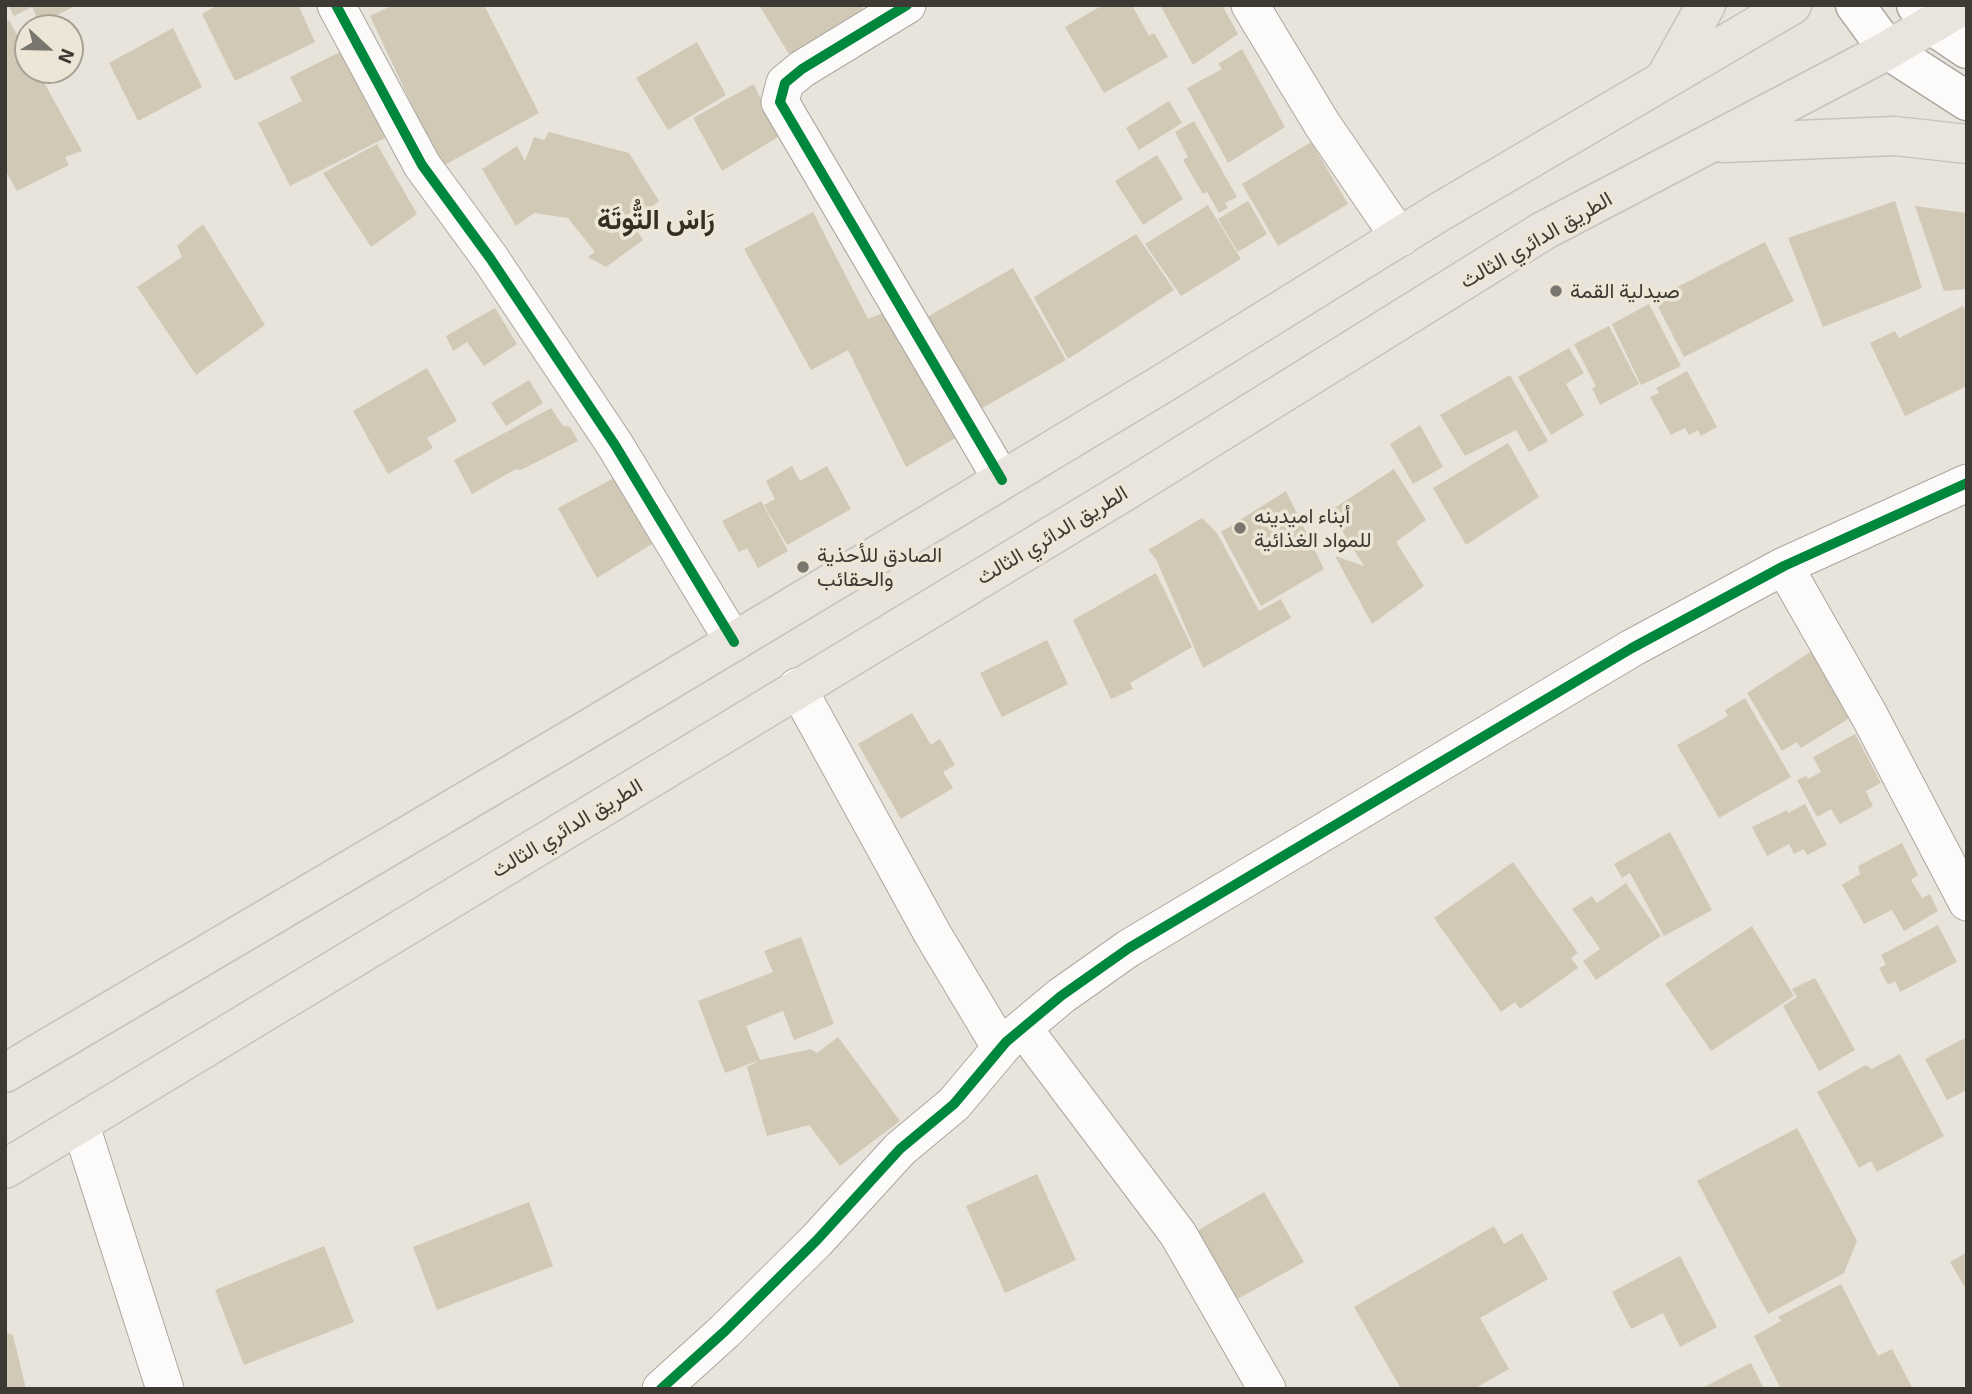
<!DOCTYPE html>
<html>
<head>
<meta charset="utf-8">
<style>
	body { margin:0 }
	#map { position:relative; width:1972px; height:1394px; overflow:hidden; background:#e8e4db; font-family:"Exo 2",sans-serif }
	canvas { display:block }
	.frame { position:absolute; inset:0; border:7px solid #3c3a33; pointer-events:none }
	.north { position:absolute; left:14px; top:14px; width:70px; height:70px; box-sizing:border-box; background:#ede6d6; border:2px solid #a6a195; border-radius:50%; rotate:112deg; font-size:19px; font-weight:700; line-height:28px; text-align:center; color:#3c3a33 }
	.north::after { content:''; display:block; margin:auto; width:24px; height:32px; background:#78766e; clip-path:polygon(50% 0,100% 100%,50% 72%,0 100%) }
</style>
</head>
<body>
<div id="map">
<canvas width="1972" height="1394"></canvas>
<div class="frame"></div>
<div class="north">N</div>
</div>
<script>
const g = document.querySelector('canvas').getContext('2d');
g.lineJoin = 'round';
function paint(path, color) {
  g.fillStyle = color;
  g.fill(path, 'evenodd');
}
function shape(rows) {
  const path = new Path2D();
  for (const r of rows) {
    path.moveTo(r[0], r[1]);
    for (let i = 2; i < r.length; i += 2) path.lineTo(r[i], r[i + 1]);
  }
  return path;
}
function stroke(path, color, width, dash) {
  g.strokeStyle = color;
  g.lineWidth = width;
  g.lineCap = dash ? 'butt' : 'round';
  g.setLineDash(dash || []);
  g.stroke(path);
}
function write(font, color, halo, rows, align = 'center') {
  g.font = font + ' "Exo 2",Vazirmatn,sans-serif';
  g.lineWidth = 7;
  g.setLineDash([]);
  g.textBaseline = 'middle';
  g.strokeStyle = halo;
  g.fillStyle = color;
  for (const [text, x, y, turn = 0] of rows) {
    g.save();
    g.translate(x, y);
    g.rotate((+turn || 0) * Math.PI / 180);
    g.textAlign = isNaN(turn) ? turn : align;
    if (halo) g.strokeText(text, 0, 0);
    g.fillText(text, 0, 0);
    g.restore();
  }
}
const building = shape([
	[8,5,77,5,40,24,32,7,14,16],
	[218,5,298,5,315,42,235,81,202,14],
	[393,5,484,5,539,113,441,167,370,16],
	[759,5,861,5,865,13,789,54],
	[1103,5,1132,5,1149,36,1154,33,1168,57,1104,93,1065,27],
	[1160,5,1222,5,1238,34,1193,65],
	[9,20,28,55,28,70,37,70,82,151,65,157,69,165,17,191,5,170,5,22],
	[173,28,202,87,138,121,109,63],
	[697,42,726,95,668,130,636,78],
	[1242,49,1285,127,1228,163,1187,88,1222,69,1218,64],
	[344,50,387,137,290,186,258,123,302,101,290,77],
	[754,84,778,137,722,171,693,118],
	[1169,101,1182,123,1139,150,1126,128],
	[1194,121,1237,197,1225,203,1228,208,1219,213,1207,192,1203,194,1183,160,1188,157,1175,132],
	[549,132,629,153,659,201,632,222,643,240,606,267,588,257,595,252,568,218,534,213,516,226,482,169,517,146,525,161,534,137,544,140],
	[1311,142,1348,204,1278,246,1242,184],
	[377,144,417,214,371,247,323,173],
	[1157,155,1183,199,1143,225,1115,181],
	[1248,201,1267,234,1238,252,1218,219],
	[1895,201,1922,288,1823,327,1788,238],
	[1208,205,1241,259,1181,296,1145,244],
	[1915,206,1967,213,1967,289,1944,291],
	[813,212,868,319,890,310,957,437,906,467,848,350,811,370,744,249],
	[203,224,265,325,196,375,137,287,182,257,177,246],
	[1136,234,1174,290,1068,359,1034,297],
	[1765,242,1794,301,1684,357,1654,299],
	[1013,268,1066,360,979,410,927,317],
	[1649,304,1681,366,1641,385,1612,324],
	[1963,306,1967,314,1967,386,1905,416,1870,343,1895,331,1899,338],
	[495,308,517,344,484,366,467,342,453,351,446,336],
	[1609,326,1639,384,1600,405,1592,388,1596,386,1574,344],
	[1569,348,1584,373,1566,384,1584,415,1551,435,1518,377],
	[427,368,457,421,427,438,433,448,388,474,353,411],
	[1687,371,1717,427,1701,436,1698,430,1689,435,1685,428,1671,435,1650,397,1659,393,1656,388],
	[1510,375,1548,441,1529,452,1516,430,1465,456,1440,415],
	[529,380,543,403,506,426,491,403],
	[551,408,563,426,570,427,578,441,521,470,516,469,472,494,454,460],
	[1420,425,1443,467,1413,484,1390,444],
	[1508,443,1539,497,1466,545,1433,488],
	[792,466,800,481,827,466,851,509,787,545,764,505,775,499,766,481],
	[1394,469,1426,520,1396,542,1424,586,1372,624,1335,556,1364,566,1330,511],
	[614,478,652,544,597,578,558,508],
	[1286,491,1324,569,1261,606,1221,532],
	[761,501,788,551,758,568,747,548,739,552,722,521],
	[1202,518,1217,533,1259,611,1281,599,1291,618,1203,668,1156,559,1148,550],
	[1156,573,1192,647,1130,683,1133,689,1111,699,1073,620],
	[1047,640,1068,684,1002,717,980,673],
	[1815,649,1853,716,1801,748,1797,742,1782,751,1747,693],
	[1745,698,1791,777,1719,818,1677,745,1728,716,1725,710],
	[912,713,931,745,940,739,955,765,943,772,953,788,901,819,858,744],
	[1855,734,1881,783,1866,791,1873,806,1840,824,1831,809,1817,817,1797,780,1806,776,1808,779,1821,772,1813,757],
	[1805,804,1827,845,1807,855,1804,849,1794,854,1789,844,1767,856,1752,827,1787,810,1788,813],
	[1670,832,1712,910,1664,936,1630,873,1622,878,1614,864],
	[1902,843,1918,875,1911,880,1922,898,1930,894,1938,911,1904,931,1892,910,1864,924,1842,885,1860,874,1858,866],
	[1513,862,1578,953,1571,958,1578,968,1520,1009,1515,1002,1501,1012,1434,918],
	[1626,883,1661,936,1596,980,1583,961,1600,949,1572,909,1592,896,1597,903],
	[1938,925,1957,962,1900,992,1895,981,1888,985,1879,968,1886,965,1881,955],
	[1752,926,1794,996,1711,1051,1665,984],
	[801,937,834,1024,794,1040,783,1011,746,1026,760,1060,725,1073,698,1001,773,972,764,951],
	[1815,978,1855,1050,1819,1071,1783,1006,1797,997,1792,989],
	[838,1037,900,1121,840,1166,809,1125,767,1136,747,1067,760,1060,811,1049,817,1053],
	[1967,1037,1967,1090,1947,1100,1925,1059],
	[1900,1054,1944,1136,1877,1172,1871,1161,1859,1168,1817,1092,1866,1065,1872,1069],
	[1797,1128,1857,1241,1844,1273,1768,1314,1697,1181],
	[1037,1174,1076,1260,1005,1293,966,1206],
	[1264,1192,1304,1262,1234,1301,1195,1232],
	[529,1202,553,1266,437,1310,413,1247],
	[1494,1226,1504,1244,1522,1233,1548,1279,1480,1318,1509,1369,1474,1389,1401,1389,1354,1307],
	[324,1246,354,1322,244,1365,215,1290],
	[1967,1252,1967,1291,1950,1262],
	[1680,1256,1717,1327,1680,1347,1663,1313,1631,1329,1612,1292],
	[1841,1284,1878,1356,1892,1349,1913,1389,1781,1389,1754,1336,1781,1321,1778,1317],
	[5,1332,13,1335,26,1389,5,1389],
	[1751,1363,1764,1389,1700,1389]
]);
const minor = shape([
	[336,5,422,165,490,258,615,445,734,642],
	[907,5,802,69,785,83,780,102,1002,480],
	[1250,5,1322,124,1400,238],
	[1784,566,1869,715,1967,902],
	[797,687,932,933,1001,1048],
	[1023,1028,1178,1234,1267,1389],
	[80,1123,165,1389],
	[661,1389,725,1331,817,1240,900,1149,954,1104,1006,1042,1061,996,1129,948,1632,648,1784,566,1967,483]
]);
const tertiary = shape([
	[1855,5,1888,50,1967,101],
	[1916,5,1930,24,1967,49]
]);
const primary = shape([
	[1664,80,1706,5],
	[1724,143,1895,136,1967,144],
	[5,1073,600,722,1167,381,1441,211,1792,5],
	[5,1169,1127,490,1543,231,1888,50,1964,5]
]);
const cycleway = shape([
	[336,5,422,165,490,258,615,445,734,642],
	[907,5,802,69,785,83,780,102,1002,480],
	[661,1389,725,1331,817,1240,900,1149,954,1104,1006,1042,1061,996,1129,948,1632,648,1784,566,1967,483]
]);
const markers = [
	[1556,291,7,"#78766e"],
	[1240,528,7,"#78766e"],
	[803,567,7,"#78766e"]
];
const streetNames = [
	["الطريق الدائري الثالث",1536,240,-30],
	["الطريق الدائري الثالث",1052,535,-31],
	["الطريق الدائري الثالث",567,828,-31]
];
const poiNames = [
	["صيدلية القمة",1570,291],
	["أبناء اميدينه",1254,516],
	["للمواد الغذائية",1254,540],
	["الصادق للأحذية",817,555],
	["والحقائب",817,579]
];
const districtNames = [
	["رَاسْ التُّوتَة",656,220]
];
paint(building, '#d1c9b6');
stroke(minor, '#aaa7a1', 39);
stroke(tertiary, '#aaa7a1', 41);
stroke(primary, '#c5c3be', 41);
stroke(minor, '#fcfbfa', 37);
stroke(tertiary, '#fcfbfa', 38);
stroke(primary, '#e9e4dd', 38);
stroke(cycleway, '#00873e', 10);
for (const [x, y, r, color] of markers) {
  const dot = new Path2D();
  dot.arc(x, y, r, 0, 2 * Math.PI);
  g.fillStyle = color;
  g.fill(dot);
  stroke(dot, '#ede6d6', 2.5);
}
write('21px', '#3c3a33', '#ede6d6', streetNames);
write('21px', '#3c3a33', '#ede6d6', poiNames, 'left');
write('bold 28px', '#352f23', '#ede6d6', districtNames);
</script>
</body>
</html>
